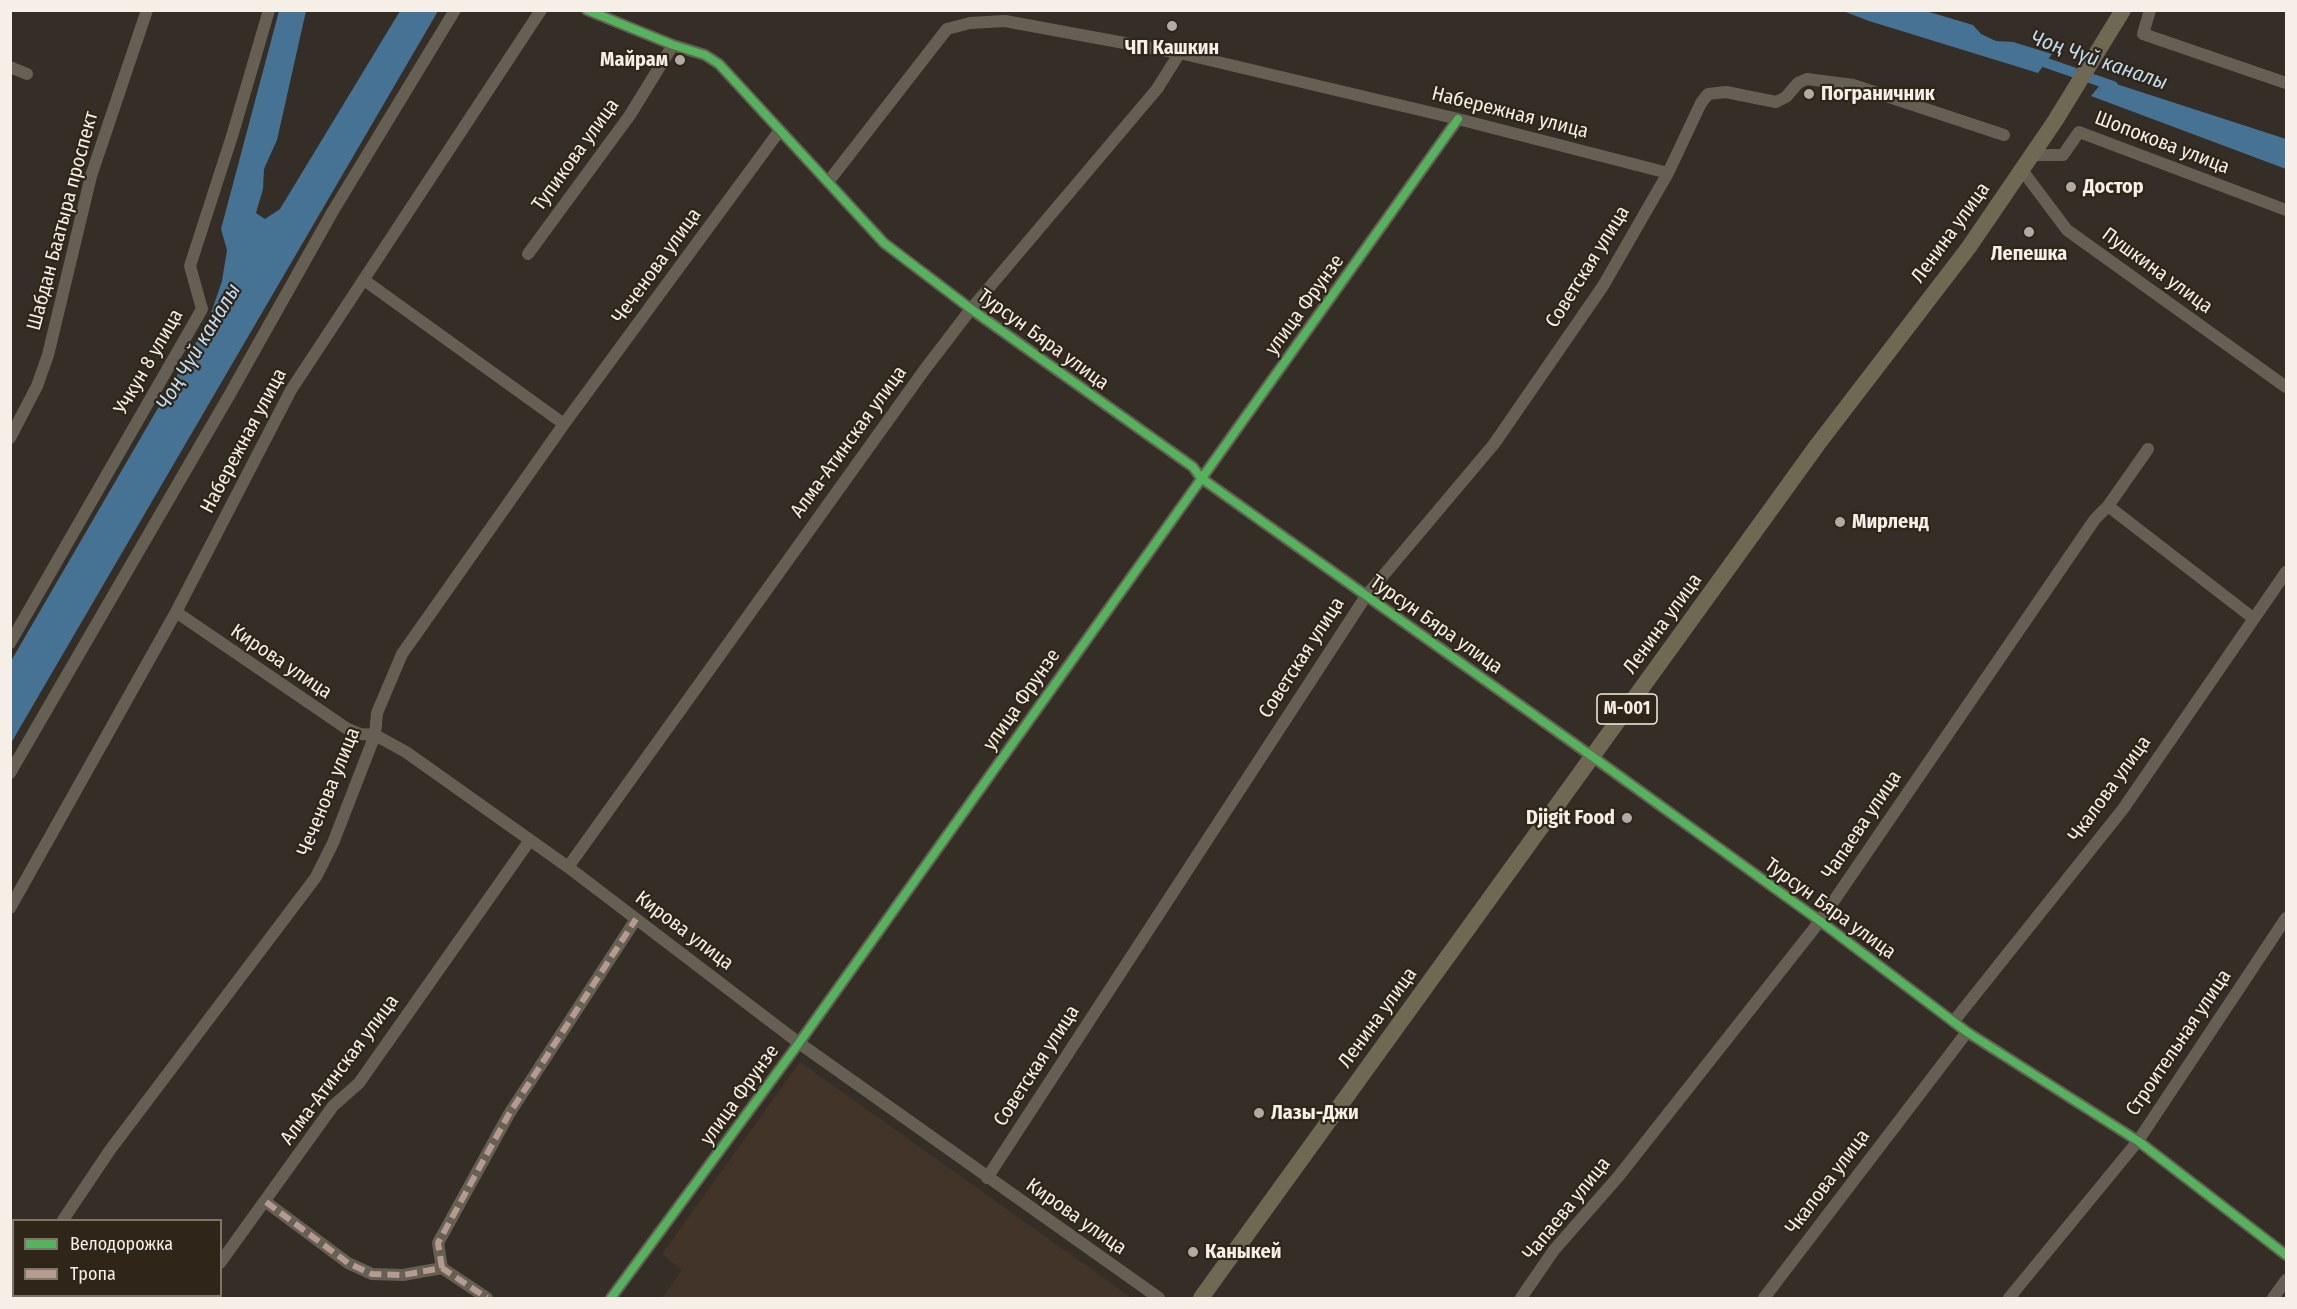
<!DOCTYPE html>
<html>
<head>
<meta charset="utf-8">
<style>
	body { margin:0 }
	#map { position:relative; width:2297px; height:1309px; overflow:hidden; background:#342e27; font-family:"Fira Sans Condensed",sans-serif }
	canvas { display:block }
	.frame { position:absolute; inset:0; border:12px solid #f6efe7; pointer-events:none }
	.legend { position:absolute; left:12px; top:1219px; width:210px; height:78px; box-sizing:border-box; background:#2f2518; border:2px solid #7f766b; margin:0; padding:8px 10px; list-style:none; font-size:18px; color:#f6efe7 }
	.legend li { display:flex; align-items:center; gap:12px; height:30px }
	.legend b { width:30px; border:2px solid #7f766b }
</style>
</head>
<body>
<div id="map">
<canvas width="2297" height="1309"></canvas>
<div class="frame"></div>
<ul class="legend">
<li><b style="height:8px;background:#56b35d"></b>Велодорожка</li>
<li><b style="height:8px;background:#b69a8f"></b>Тропа</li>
</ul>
</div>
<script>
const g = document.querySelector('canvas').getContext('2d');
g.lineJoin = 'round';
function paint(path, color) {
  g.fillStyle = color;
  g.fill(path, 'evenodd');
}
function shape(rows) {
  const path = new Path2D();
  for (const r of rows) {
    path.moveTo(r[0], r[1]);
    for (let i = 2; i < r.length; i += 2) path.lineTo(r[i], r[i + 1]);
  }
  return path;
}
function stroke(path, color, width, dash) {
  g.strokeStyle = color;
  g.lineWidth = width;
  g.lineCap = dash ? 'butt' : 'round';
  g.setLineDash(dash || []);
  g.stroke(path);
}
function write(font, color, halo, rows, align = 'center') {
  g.font = font + ' "Fira Sans Condensed",sans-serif';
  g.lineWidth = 4.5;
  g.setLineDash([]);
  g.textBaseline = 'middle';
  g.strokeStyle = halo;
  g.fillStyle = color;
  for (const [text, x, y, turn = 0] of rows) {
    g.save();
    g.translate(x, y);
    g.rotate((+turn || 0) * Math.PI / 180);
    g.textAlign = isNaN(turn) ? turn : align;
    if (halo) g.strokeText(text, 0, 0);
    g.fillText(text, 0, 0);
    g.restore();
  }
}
const industrial = shape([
	[800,1062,1132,1298,662,1298,682,1270,662,1254]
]);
const water = shape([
	[279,11,306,11,277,140,264,169,263,189,256,213,265,219,280,209,400,11,438,11,11,743,11,661,208,322,222,281,227,250,221,229],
	[1843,11,1926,11,1973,25,1981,34,1996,41,2013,42,2052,54,2038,73,1869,21],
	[2104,80,2286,139,2286,169,2091,96]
]);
const canal = shape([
	[2035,59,2113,86]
]);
const minor = shape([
	[587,10,673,45,705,55,719,64,884,243,971,309,1193,467,1201,478,1593,757,1820,921,1967,1032,2138,1141,2286,1255],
	[2150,10,2143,34,2286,83],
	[10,67,27,74],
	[2032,155,2063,155,2079,132,2286,210],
	[2022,170,2067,230,2286,387],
	[828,182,947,29,970,23,1005,21,1184,54,1458,119,1668,173,1701,103,1708,94,1726,92,1776,102,1786,97,1798,83,1807,79,1853,85,2004,135],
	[528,254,630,115,673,45],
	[364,280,564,424],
	[10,438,37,386,48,355,91,176,147,10],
	[2108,506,2148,449],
	[176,612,346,728,360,734,375,735,406,752,568,867,799,1043,1159,1298],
	[10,643,202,309,190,266,233,133,269,10],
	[10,773,230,394,333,211,455,10],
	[568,867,925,369,971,309,1157,89,1179,54],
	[10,908,176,612,291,390,541,10],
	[1954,1021,2123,809,2286,572],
	[987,1178,1366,596,1494,444,1603,286,1668,173],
	[266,1202,348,1263,372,1274,403,1275,442,1268,487,1298],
	[63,1220,110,1150,316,877,333,843,375,735,377,713,402,654,564,424,780,130],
	[10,1225,14,1226],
	[220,1263,333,1106,359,1083,530,840],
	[442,1268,438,1243,509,1114,636,919],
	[24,1298,27,1296],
	[193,1298,196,1296],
	[611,1298,799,1043,1458,119],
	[1521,1298,1554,1250,1618,1177,1820,921,2095,519,2108,506,2253,618],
	[1764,1298,1967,1032],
	[2009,1298,2138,1141,2286,918],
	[2273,1298,2286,1280]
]);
const major = shape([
	[1201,1298,1818,444,1969,247,2055,121,2123,10]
]);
const quiet = shape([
	[266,1202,348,1263,372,1274,403,1275,442,1268,487,1298],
	[442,1268,438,1243,509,1114,636,919]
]);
const cycleway = shape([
	[587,10,673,45,705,55,719,64,884,243,971,309,1193,467,1201,478,1593,757,1820,921,1967,1032,2138,1141,2286,1255],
	[611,1298,799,1043,1458,119]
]);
const markers = [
	[1172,26,6,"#b2aba4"],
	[680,60,6,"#b2aba4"],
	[1809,94,6,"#b2aba4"],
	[2071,187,6,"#b2aba4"],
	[2029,232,6,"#b2aba4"],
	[1840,522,6,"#b2aba4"],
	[1627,818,6,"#b2aba4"],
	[1259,1113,6,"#b2aba4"],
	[1193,1252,6,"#b2aba4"]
];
const shields = [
	[1627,709,60]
];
const shieldNames = [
	["М-001",1627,709]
];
const poiNames = [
	["ЧП Кашкин",1172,48,"center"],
	["Майрам",668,60,"right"],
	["Пограничник",1821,94],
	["Достор",2083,187],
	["Лепешка",2029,254,"center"],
	["Мирленд",1852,522],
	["Djigit Food",1615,818,"right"],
	["Лазы-Джи",1271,1113],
	["Каныкей",1205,1252]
];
const streetNames = [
	["Набережная улица",1510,113,14],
	["Шопокова улица",2162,143,21],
	["Тупикова улица",576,155,-54],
	["Шабдан Баатыра проспект",63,221,-75],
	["Ленина улица",1951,233,-54],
	["Чеченова улица",657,266,-54],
	["Советская улица",1588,267,-58],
	["Пушкина улица",2157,271,36],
	["улица Фрунзе",1305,305,-54],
	["Турсун Бяра улица",1043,340,36],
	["Учкун 8 улица",149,362,-60],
	["Набережная улица",244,441,-62],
	["Алма-Атинская улица",849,442,-54],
	["Ленина улица",1663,624,-54],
	["Турсун Бяра улица",1436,625,35],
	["Советская улица",1302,658,-57],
	["Кирова улица",281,662,34],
	["улица Фрунзе",1022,700,-55],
	["Чкалова улица",2110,789,-54],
	["Чеченова улица",329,792,-68],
	["Чапаева улица",1862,825,-56],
	["Турсун Бяра улица",1830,909,36],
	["Кирова улица",684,931,37],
	["Ленина улица",1378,1018,-54],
	["Строительная улица",2179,1043,-56],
	["Советская улица",1037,1066,-57],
	["Алма-Атинская улица",340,1070,-53],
	["улица Фрунзе",740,1095,-54],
	["Чкалова улица",1828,1182,-53],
	["Чапаева улица",1567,1209,-51],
	["Кирова улица",1076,1217,35]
];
const waterNames = [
	["Чоң Чүй каналы",2099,61,19],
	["Чоң Чүй каналы",199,347,-59]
];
paint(industrial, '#433429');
paint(water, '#467394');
stroke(canal, '#467394', 10);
stroke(minor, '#666054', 12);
stroke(major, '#6f6954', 16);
stroke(quiet, '#b69a8f', 6, [12, 6]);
stroke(cycleway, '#56b35d', 8);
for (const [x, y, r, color] of markers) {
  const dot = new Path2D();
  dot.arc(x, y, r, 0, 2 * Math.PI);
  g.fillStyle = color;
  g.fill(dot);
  stroke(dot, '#2f2518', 2);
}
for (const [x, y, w] of shields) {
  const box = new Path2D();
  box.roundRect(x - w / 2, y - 15, w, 30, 4.5);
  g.fillStyle = '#2f2518';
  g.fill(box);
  stroke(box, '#f6efe7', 1.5);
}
write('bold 18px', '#f6efe7', null, shieldNames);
write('bold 20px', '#f6efe7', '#2f2518', poiNames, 'left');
write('20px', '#f6efe7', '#2f2518', streetNames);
write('italic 21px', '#bfdcf2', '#2f2518', waterNames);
</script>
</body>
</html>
